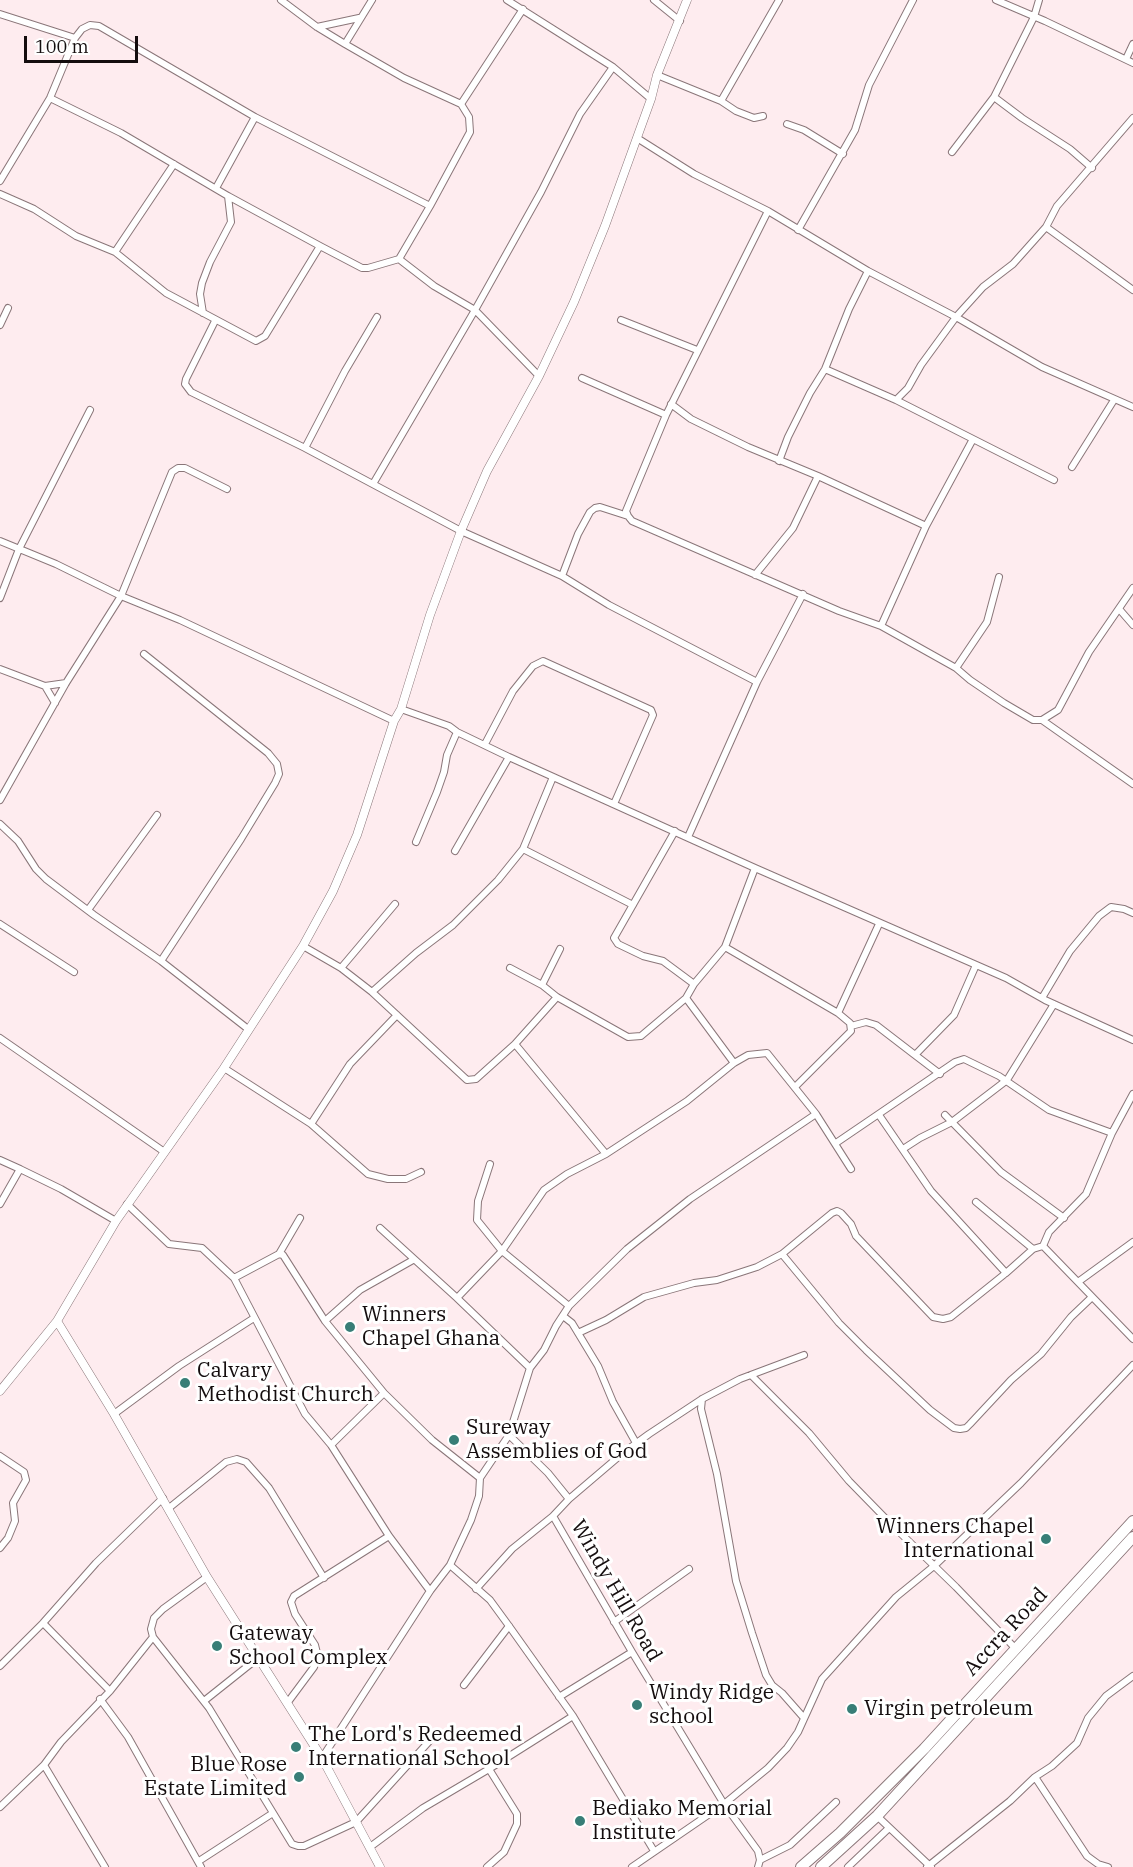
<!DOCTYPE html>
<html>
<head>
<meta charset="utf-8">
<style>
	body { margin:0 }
	#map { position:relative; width:1133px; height:1867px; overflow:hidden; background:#feecef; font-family:"IBM Plex Serif",serif }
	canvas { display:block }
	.scale { position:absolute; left:24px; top:36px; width:114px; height:27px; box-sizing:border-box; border:3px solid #140d0e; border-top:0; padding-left:8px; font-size:18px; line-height:21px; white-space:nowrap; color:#140d0e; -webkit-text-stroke:4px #fff; paint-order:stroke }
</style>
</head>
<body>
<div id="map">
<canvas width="1133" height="1867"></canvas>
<div class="scale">100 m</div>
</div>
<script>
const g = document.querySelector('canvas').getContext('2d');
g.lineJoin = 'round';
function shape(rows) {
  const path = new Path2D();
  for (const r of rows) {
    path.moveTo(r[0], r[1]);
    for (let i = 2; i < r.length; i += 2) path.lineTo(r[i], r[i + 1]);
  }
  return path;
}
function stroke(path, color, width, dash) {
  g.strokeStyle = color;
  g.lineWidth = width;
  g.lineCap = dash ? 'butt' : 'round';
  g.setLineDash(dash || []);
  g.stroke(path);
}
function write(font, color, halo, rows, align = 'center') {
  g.font = font + ' "IBM Plex Serif",serif';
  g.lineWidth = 6;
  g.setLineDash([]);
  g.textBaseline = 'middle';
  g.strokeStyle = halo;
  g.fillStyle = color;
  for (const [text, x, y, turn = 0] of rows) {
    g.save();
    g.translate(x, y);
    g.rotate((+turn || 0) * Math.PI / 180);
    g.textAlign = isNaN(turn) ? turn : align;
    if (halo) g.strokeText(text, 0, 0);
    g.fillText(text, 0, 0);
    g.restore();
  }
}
const minor = shape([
	[281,0,317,27,345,44,404,78,461,104,523,9],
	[507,0,613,67,651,99],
	[654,0,680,21],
	[996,0,1045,21,1133,63],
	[1039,0,1034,17,994,97,1022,118,1070,149,1092,168],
	[0,14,75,38,82,29,90,25,99,26,255,117,430,206],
	[317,27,359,18],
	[345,44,372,0],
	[1126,59,1133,44],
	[657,75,721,101,736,111,754,118,763,116],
	[50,98,121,133,228,196,320,246,362,268,368,268,399,259,430,206,470,132,469,117,461,104],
	[721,101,779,0],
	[787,124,804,130,843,154],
	[637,138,694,174,768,211,868,271,956,317,1042,367,1133,407],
	[952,152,994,97],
	[0,181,50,98,75,38],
	[216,188,255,117],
	[0,194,34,209,76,236,115,252,166,293,256,341,265,336,320,246],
	[1046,227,1133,290],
	[798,230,855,130,869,85,913,0],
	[115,252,174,164],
	[399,259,434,286,475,310,539,376],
	[203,313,200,294,202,283,210,262,231,222,228,196],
	[621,320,697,350],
	[215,321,186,379,185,384,191,392,305,448,461,531,562,576,609,605,757,682],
	[0,325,8,308],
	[825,369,896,400,1054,480],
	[582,378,666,415],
	[896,400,908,388,921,365,956,317,983,287,1013,264,1046,227,1057,206,1133,118],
	[671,404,691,419,748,447,818,476,926,526],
	[305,448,345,371,377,317],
	[779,461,788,437,810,393,825,369,849,309,868,271],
	[1072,467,1114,400],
	[373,484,475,310,541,192,580,114,613,67],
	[628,516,626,511,666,415,768,211],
	[0,541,56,564,121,596,180,620,394,721],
	[755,575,793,528,818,476],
	[562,576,578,534,590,512,595,508,600,507,628,516,632,521,839,611,881,626,926,526,973,439],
	[0,598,19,549,90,410],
	[1120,610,1133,625],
	[881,626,956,668,970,680,1004,703,1033,720,1042,720,1058,710,1089,652,1133,588],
	[144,654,268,753,277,764,279,774,275,783,241,839,161,961],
	[956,668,987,622,999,577],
	[0,669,45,686,55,703],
	[45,686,66,683],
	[401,709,449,726,457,732,509,757,755,868,1006,978,1045,1000,1133,1040],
	[1042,720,1133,784],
	[485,744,513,691,533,666,543,661,651,710,653,715,614,804],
	[0,800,66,683,121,596,172,472,178,468,185,468,227,489],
	[0,824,18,841,36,869,46,879,94,915,161,961,248,1029],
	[675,831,614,938,618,944,643,956,663,961,694,984],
	[688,837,757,682,803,594],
	[416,842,437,792,444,772,447,755,457,732],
	[523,849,633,905],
	[455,851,509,757],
	[88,910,157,815],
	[0,924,74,972],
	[303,946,341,968,372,992,467,1080,476,1079,515,1044,557,997],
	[725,947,838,1013,850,1023,851,1031,795,1087],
	[341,968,395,904],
	[510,968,542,985,557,997,628,1037,641,1036,686,998,694,984,725,947,755,868],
	[542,985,560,949],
	[372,992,416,953,453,925,498,880,523,849,553,777],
	[686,998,734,1063],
	[1042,998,1070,951,1099,916,1111,907,1124,909,1133,913],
	[838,1013,879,924],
	[851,1026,866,1022,876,1025,915,1055],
	[0,1038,163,1151],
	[515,1044,606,1154],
	[224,1068,311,1124,368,1174,388,1179,406,1179,421,1172],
	[940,1074,915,1055,954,1015,976,965],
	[879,1115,931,1191,1006,1273],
	[945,1115,1001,1172,1064,1218],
	[311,1124,350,1064,397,1015],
	[836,1143,955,1062,964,1059,999,1076,1049,1110,1112,1133],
	[903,1149,920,1138,952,1122,1007,1080,1054,1004],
	[0,1160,20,1169],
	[490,1164,478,1201,477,1220,502,1251,569,1306],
	[976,1202,1033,1249],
	[0,1204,20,1169,61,1189,116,1221],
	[127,1204,169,1244,202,1248,234,1278,305,1414,331,1445,389,1536,430,1591],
	[380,1228,457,1298,530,1368],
	[1043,1246,1133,1339],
	[279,1254,300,1218],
	[782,1254,839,1323,866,1350,930,1410,954,1428,960,1429,966,1428,970,1424,1011,1380,1041,1354,1071,1317,1092,1297],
	[234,1278,279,1254,283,1255,325,1321,384,1393,432,1440,480,1478],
	[1078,1282,1133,1242],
	[457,1298,502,1251,544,1190,567,1174,606,1154,687,1101,734,1063,748,1055,767,1053,816,1114,851,1169],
	[563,1316,572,1323,598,1366,613,1402,636,1443],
	[325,1321,360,1290,413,1260],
	[578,1333,606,1320,644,1297,694,1283,717,1280,757,1267,782,1254,832,1213,837,1211,841,1213,851,1224,856,1236,933,1317,943,1319,951,1317,1006,1273,1033,1249,1043,1246,1049,1232,1086,1194,1112,1133,1133,1094],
	[751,1375,809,1433,849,1481,890,1523,956,1587,1016,1649],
	[702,1399,701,1409,717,1474,736,1581,752,1633,766,1675,772,1685,782,1693,804,1718],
	[114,1414,179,1366,254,1318],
	[509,1435,548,1473,569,1499],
	[331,1445,384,1393],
	[0,1456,24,1472,26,1480,13,1503,15,1521,8,1538,0,1548],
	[169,1508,226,1462,237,1459,246,1462,269,1488,324,1578],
	[553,1516,632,1652,724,1804,758,1851,760,1860,758,1867],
	[450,1565,490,1600,509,1626,573,1716,654,1851],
	[476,1589,512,1549,553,1516,569,1499,623,1453,649,1434,702,1399,740,1379,804,1355],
	[614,1622,689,1569],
	[43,1623,110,1691],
	[153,1637,209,1708,292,1844,298,1846,304,1846,356,1822,434,1736],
	[0,1666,43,1623,96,1563,163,1498],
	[464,1685,509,1626],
	[559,1697,632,1652],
	[100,1699,128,1737,201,1867],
	[204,1701,258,1658],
	[288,1702,314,1667,318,1657,315,1645,295,1614,291,1602,294,1596,389,1536],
	[322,1758,430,1591,450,1565,471,1520,479,1496,480,1478,509,1435,530,1368,544,1350,556,1326,569,1306,627,1249,690,1199,816,1114],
	[44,1765,105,1867],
	[1035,1777,1087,1856,1098,1864,1108,1867],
	[0,1807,44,1765,61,1742,110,1691,153,1637,151,1629,154,1618,163,1609,207,1577],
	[877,1816,931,1867],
	[370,1847,423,1808,489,1769,573,1716],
	[760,1860,790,1845,836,1802],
	[199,1861,273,1813],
	[487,1867,504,1852,517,1824,517,1814,489,1769],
	[632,1867,724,1804,768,1768,787,1748,798,1732,822,1679,896,1597,934,1566,1021,1483,1133,1365],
	[848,1867,889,1828],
	[927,1867,1010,1801,1035,1777,1052,1766,1077,1743,1088,1718,1106,1696,1133,1676]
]);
const tertiary = shape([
	[0,1391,57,1321],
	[380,1867,322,1758,207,1577,114,1414,57,1321,116,1221,224,1068,303,946,333,891,357,835,394,721,401,709,430,615,461,531,487,471,539,376,574,302,605,226,651,99,657,75,687,0]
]);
const trunk = shape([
	[801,1867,840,1833,924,1749,1133,1521],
	[821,1867,877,1816,1133,1537]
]);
const markers = [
	[350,1327,6,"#387e77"],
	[185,1383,6,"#387e77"],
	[454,1440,6,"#387e77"],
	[1046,1539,6,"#387e77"],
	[217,1646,6,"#387e77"],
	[637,1705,6,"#387e77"],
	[852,1709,6,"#387e77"],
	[296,1747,6,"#387e77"],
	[299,1777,6,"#387e77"],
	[580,1821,6,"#387e77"]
];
const poiNames = [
	["Winners",362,1315],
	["Chapel Ghana",362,1339],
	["Calvary",197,1371],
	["Methodist Church",197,1395],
	["Sureway",466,1428],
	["Assemblies of God",466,1452],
	["Winners Chapel",1034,1527,"right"],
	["International",1034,1551,"right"],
	["Gateway",229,1634],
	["School Complex",229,1658],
	["Windy Ridge",649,1693],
	["school",649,1717],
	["Virgin petroleum",864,1709],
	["The Lord's Redeemed",308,1735],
	["International School",308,1759],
	["Blue Rose",287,1765,"right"],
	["Estate Limited",287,1789,"right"],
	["Bediako Memorial",592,1809],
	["Institute",592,1833]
];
const streetNames = [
	["Windy Hill Road",616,1591,60],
	["Accra Road",1006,1632,-47]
];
stroke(minor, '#8a7679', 8);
stroke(tertiary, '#8a7679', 9);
stroke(trunk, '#8a7679', 12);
stroke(minor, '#fff', 6);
stroke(tertiary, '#fff', 8);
stroke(trunk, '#fff', 10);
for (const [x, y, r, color] of markers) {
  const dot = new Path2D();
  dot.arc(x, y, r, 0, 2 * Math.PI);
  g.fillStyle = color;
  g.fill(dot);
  stroke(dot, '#fff', 2);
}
write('21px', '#140d0e', '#fff', poiNames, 'left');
write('21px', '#140d0e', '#fff', streetNames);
</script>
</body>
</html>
